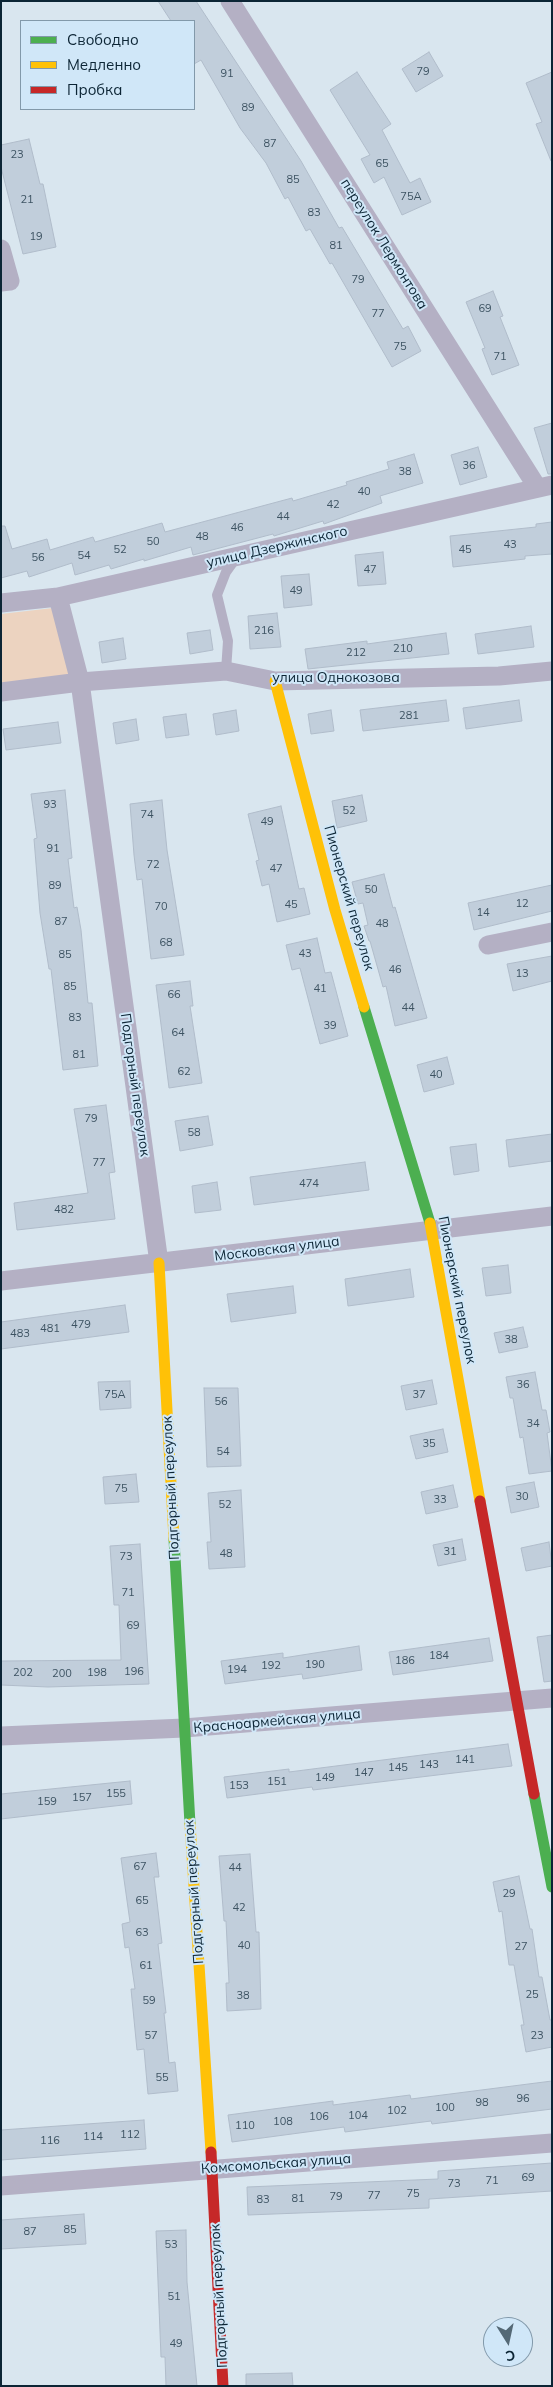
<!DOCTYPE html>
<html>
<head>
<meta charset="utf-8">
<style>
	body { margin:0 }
	#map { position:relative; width:553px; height:2387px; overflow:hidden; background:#d9e6ef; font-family:Mulish,sans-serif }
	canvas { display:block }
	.frame { position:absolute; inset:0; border:2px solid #0c2535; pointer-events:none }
	.legend { position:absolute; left:20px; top:20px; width:175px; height:90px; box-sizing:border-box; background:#d0e7f8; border:1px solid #8299aa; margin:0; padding:6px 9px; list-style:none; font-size:15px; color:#0c2535 }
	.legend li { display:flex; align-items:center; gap:10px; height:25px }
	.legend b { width:25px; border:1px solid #8299aa }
	.north { position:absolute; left:483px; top:2317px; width:50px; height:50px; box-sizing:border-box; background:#d0e7f8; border:1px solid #8299aa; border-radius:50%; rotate:170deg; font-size:14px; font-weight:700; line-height:20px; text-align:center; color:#0c2535 }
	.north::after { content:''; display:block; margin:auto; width:18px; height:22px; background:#546976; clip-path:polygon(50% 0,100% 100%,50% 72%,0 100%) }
</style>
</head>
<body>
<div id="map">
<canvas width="553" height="2387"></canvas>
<div class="frame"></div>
<ul class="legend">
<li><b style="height:6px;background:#4caf50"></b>Свободно</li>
<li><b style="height:6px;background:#ffc107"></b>Медленно</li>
<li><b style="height:6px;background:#c62828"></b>Пробка</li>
</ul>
<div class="north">С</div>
</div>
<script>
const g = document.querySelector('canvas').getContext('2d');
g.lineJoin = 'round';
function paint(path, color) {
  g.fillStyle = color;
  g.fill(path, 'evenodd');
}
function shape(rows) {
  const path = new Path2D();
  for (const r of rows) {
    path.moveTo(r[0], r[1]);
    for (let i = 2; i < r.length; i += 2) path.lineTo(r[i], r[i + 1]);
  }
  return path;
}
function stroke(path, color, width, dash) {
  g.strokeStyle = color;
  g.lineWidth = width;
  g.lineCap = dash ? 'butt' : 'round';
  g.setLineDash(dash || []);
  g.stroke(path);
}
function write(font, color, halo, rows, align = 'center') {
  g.font = font + ' Mulish,sans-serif';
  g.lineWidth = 4;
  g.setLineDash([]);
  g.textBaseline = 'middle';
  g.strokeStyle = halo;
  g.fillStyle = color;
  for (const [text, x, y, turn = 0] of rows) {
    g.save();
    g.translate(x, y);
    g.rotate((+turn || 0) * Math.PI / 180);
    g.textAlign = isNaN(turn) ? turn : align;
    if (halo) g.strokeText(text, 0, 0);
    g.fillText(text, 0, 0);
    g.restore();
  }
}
const green = shape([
	[53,608,70,676,1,684,1,614]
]);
const building = shape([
	[158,1,196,1,301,161,339,228,342,227,403,329,408,326,421,351,392,367,332,263,330,264,310,229,306,231,288,197,285,199,266,163,240,128,201,60,194,64,194,21,171,21,158,1],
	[429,52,443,76,416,92,402,69,429,52],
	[357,72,391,124,382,130,410,183,420,178,431,202,402,215,384,177,374,183,361,159,370,155,330,90,357,72],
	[552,72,552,161,551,161,536,124,542,122,526,83,552,72],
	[29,139,40,184,43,184,56,247,23,254,1,167,1,145,29,139],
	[493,291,503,316,500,317,519,365,492,375,482,349,485,348,466,302,493,291],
	[552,423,552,474,548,474,534,428,552,423],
	[478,447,487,477,460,485,451,455,478,447],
	[414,454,423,483,380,496,382,503,324,524,323,521,274,536,273,534,193,555,191,547,144,561,144,559,111,569,109,565,75,575,72,563,29,577,27,571,1,578,1,526,5,526,12,549,47,539,50,550,93,537,95,542,162,523,165,532,292,498,293,501,347,485,346,482,389,469,387,462,414,454],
	[552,522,552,554,525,556,525,559,453,567,450,536,536,527,536,524,552,522],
	[383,552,386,584,358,586,355,555,383,552],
	[309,574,312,605,284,608,281,576,309,574],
	[277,613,281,647,250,649,248,616,277,613],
	[531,626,534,647,478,654,475,634,531,626],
	[210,630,213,650,190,654,187,633,210,630],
	[446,633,449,654,308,669,305,649,367,641,367,644,446,633],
	[123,638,126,659,102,663,99,642,123,638],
	[446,700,449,721,363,731,360,710,446,700],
	[519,700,522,721,466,729,463,708,519,700],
	[236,710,239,731,216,735,213,714,236,710],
	[331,710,334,731,311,734,308,714,331,710],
	[186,714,189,735,166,738,163,717,186,714],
	[136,719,139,740,116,744,113,723,136,719],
	[58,722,61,743,6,750,3,729,58,722],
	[65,790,72,858,68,859,74,908,77,907,81,930,88,1003,92,1003,98,1066,63,1070,51,969,49,969,40,913,34,839,37,838,31,794,65,790],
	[362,795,367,821,337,828,332,801,362,795],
	[162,800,167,850,184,955,151,959,142,879,137,880,134,855,130,804,162,800],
	[281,806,299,889,304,888,310,914,277,922,269,884,262,886,256,861,259,860,248,814,281,806],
	[384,874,393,908,395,907,427,1018,395,1026,386,986,383,987,370,941,369,941,364,926,368,925,363,903,358,904,352,882,384,874],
	[552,885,552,911,474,930,468,903,552,885],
	[317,938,325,973,331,972,348,1036,320,1044,300,968,292,970,286,945,317,938],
	[552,956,552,981,513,991,507,964,552,956],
	[190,981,193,1006,190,1006,202,1083,169,1088,156,985,190,981],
	[447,1057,454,1084,424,1092,417,1065,447,1057],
	[106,1105,115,1172,109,1173,115,1219,17,1230,14,1203,88,1193,74,1109,106,1105],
	[208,1116,213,1145,180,1151,175,1121,208,1116],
	[552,1134,552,1161,509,1167,506,1140,552,1134],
	[476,1144,479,1171,454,1175,450,1147,476,1144],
	[365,1162,369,1190,254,1205,250,1177,365,1162],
	[217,1182,221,1210,195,1213,192,1186,217,1182],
	[508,1265,511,1293,486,1296,482,1268,508,1265],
	[410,1269,414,1297,348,1306,345,1279,410,1269],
	[293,1286,296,1313,231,1322,227,1294,293,1286],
	[125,1305,129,1332,1,1349,1,1322,125,1305],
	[523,1327,528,1347,499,1353,494,1333,523,1327],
	[535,1372,542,1410,546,1410,550,1432,547,1433,552,1471,529,1474,523,1437,520,1438,513,1398,510,1398,506,1377,535,1372],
	[432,1380,437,1404,406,1410,401,1386,432,1380],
	[130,1381,131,1408,100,1410,98,1382,130,1381],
	[204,1388,238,1388,241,1466,207,1467,204,1388],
	[443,1429,448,1452,416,1459,410,1436,443,1429],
	[136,1474,139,1502,105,1504,103,1477,136,1474],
	[534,1482,539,1507,511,1513,506,1487,534,1482],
	[453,1485,458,1507,426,1514,421,1492,453,1485],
	[241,1490,245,1567,209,1569,207,1542,211,1542,208,1493,241,1490],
	[462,1539,466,1560,438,1566,433,1545,462,1539],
	[549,1542,552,1566,526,1571,521,1548,549,1542],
	[140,1544,149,1684,48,1687,1,1685,1,1661,121,1660,119,1605,114,1605,110,1546,140,1544],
	[552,1635,552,1681,544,1682,537,1637,552,1635],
	[489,1638,493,1661,393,1675,389,1652,489,1638],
	[359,1646,362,1670,303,1679,302,1674,225,1684,221,1661,283,1653,283,1658,359,1646],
	[508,1744,512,1766,313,1790,312,1787,227,1798,224,1777,289,1769,289,1772,508,1744],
	[130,1781,132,1804,1,1819,1,1794,130,1781],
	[156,1853,159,1877,154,1877,162,1943,158,1944,166,2013,164,2013,169,2063,175,2062,178,2091,148,2094,144,2049,137,2050,131,1989,135,1989,129,1947,125,1948,122,1924,130,1922,121,1858,156,1853],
	[250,1854,256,1932,259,1932,261,2009,227,2011,226,1983,229,1983,226,1921,224,1921,219,1856,250,1854],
	[519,1876,530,1929,532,1929,539,1977,542,1977,550,2020,552,2020,552,2047,526,2052,521,2025,524,2025,514,1965,509,1965,502,1911,499,1912,493,1882,519,1876],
	[552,2081,552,2109,432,2124,431,2121,345,2132,344,2127,232,2142,228,2115,333,2101,333,2105,410,2095,411,2099,552,2081],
	[144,2120,146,2149,1,2160,1,2130,144,2120],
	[552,2163,552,2191,429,2199,429,2208,248,2215,247,2187,438,2179,438,2171,552,2163],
	[84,2214,86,2244,1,2249,1,2220,84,2214],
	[186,2230,187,2282,197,2386,166,2386,165,2357,161,2357,156,2231,186,2230],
	[292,2373,293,2386,246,2386,246,2374,292,2373]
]);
const lane = shape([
	[226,671,228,641,217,595,226,572,236,558]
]);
const street = shape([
	[230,1,537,487],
	[1,249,10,281,1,282],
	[58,597,80,682,159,1263],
	[1,603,58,597,552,485],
	[1,692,80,682,226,671,275,681,499,676,552,671],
	[488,945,552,932],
	[1,1281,552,1216],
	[1,1736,184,1728,552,1698],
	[1,2186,552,2143]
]);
const fast = shape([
	[364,1007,430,1223],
	[174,1539,190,1824],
	[534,1794,552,1887]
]);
const slow = shape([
	[275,681,335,910,364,1007],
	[430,1223,480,1501],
	[159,1263,174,1539],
	[190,1824,211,2152]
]);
const jam = shape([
	[480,1501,534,1794],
	[211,2152,223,2386]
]);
const numberNames = [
	["79",423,72],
	["91",227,74],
	["89",248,108],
	["87",270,144],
	["23",17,155],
	["65",382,164],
	["85",293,180],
	["75А",411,197],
	["21",27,200],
	["83",314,213],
	["19",36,237],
	["81",336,246],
	["79",358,280],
	["69",485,309],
	["77",378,314],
	["75",400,347],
	["71",500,357],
	["36",469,466],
	["38",405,472],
	["40",364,492],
	["42",333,505],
	["44",283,517],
	["46",237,528],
	["48",202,537],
	["50",153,542],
	["43",510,545],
	["52",120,550],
	["45",465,550],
	["54",84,556],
	["56",38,558],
	["47",370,570],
	["49",296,591],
	["216",264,631],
	["210",403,649],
	["212",356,653],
	["281",409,716],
	["93",50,805],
	["52",349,811],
	["74",147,815],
	["49",267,822],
	["91",53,849],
	["72",153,865],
	["47",276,869],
	["89",55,886],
	["50",371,890],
	["12",522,904],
	["45",291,905],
	["70",161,907],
	["14",483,913],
	["87",61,922],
	["48",382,924],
	["68",166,943],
	["43",305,954],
	["85",65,955],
	["46",395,970],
	["13",522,974],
	["85",70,987],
	["41",320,989],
	["66",174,995],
	["44",408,1008],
	["83",75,1018],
	["39",330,1026],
	["64",178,1033],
	["81",79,1055],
	["62",184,1072],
	["40",436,1075],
	["79",91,1119],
	["58",194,1133],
	["77",99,1163],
	["474",309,1184],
	["482",64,1210],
	["479",81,1325],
	["481",50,1329],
	["483",20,1334],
	["38",511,1340],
	["36",523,1385],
	["75А",115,1395],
	["37",419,1395],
	["56",221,1402],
	["34",533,1424],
	["35",429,1444],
	["54",223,1452],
	["75",121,1489],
	["30",522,1497],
	["33",440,1500],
	["52",225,1505],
	["31",450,1552],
	["48",226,1554],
	["73",126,1557],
	["71",128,1593],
	["69",133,1626],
	["184",439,1656],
	["186",405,1661],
	["190",315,1665],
	["192",271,1666],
	["194",237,1670],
	["196",134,1672],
	["202",23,1673],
	["198",97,1673],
	["200",62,1674],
	["141",465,1760],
	["143",429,1765],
	["145",398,1768],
	["147",364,1773],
	["149",325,1778],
	["151",277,1782],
	["153",239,1786],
	["155",116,1794],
	["157",82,1798],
	["159",47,1802],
	["67",140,1867],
	["44",235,1868],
	["29",509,1894],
	["65",142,1901],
	["42",239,1908],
	["63",142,1933],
	["40",244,1946],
	["27",521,1947],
	["61",146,1966],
	["25",532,1995],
	["38",243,1996],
	["59",149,2001],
	["57",151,2036],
	["23",537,2036],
	["55",162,2078],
	["96",523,2099],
	["98",482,2103],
	["100",445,2108],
	["102",397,2111],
	["104",358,2116],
	["106",319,2117],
	["108",283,2122],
	["110",245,2126],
	["112",130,2135],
	["114",93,2137],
	["116",50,2141],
	["69",528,2178],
	["71",492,2181],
	["73",454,2184],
	["75",413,2194],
	["77",374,2196],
	["79",336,2197],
	["81",298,2199],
	["83",263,2200],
	["85",70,2230],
	["87",30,2232],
	["53",171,2245],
	["51",174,2297],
	["49",176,2344]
];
const streetNames = [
	["переулок Лермонтова",384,244,58],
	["улица Дзержинского",277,547,-13],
	["улица Однокозова",336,678],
	["Пионерский переулок",349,898,74],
	["Подгорный переулок",135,1085,82],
	["Московская улица",277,1249,-7],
	["Пионерский переулок",457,1290,79],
	["Подгорный переулок",171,1488,-93],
	["Красноармейская улица",277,1721,-5],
	["Подгорный переулок",194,1892,-94],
	["Комсомольская улица",276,2164,-4],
	["Подгорный переулок",219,2296,-93]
];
paint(green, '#ecd3c0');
paint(building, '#c1cedb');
stroke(building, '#b0bcca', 1);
stroke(lane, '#b4b0c4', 10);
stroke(street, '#b4b0c4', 19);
stroke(fast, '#4caf50', 11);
stroke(slow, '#ffc107', 11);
stroke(jam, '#c62828', 11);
write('11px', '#3d5362', null, numberNames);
write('14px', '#0c2535', '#d0e7f8', streetNames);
</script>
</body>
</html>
